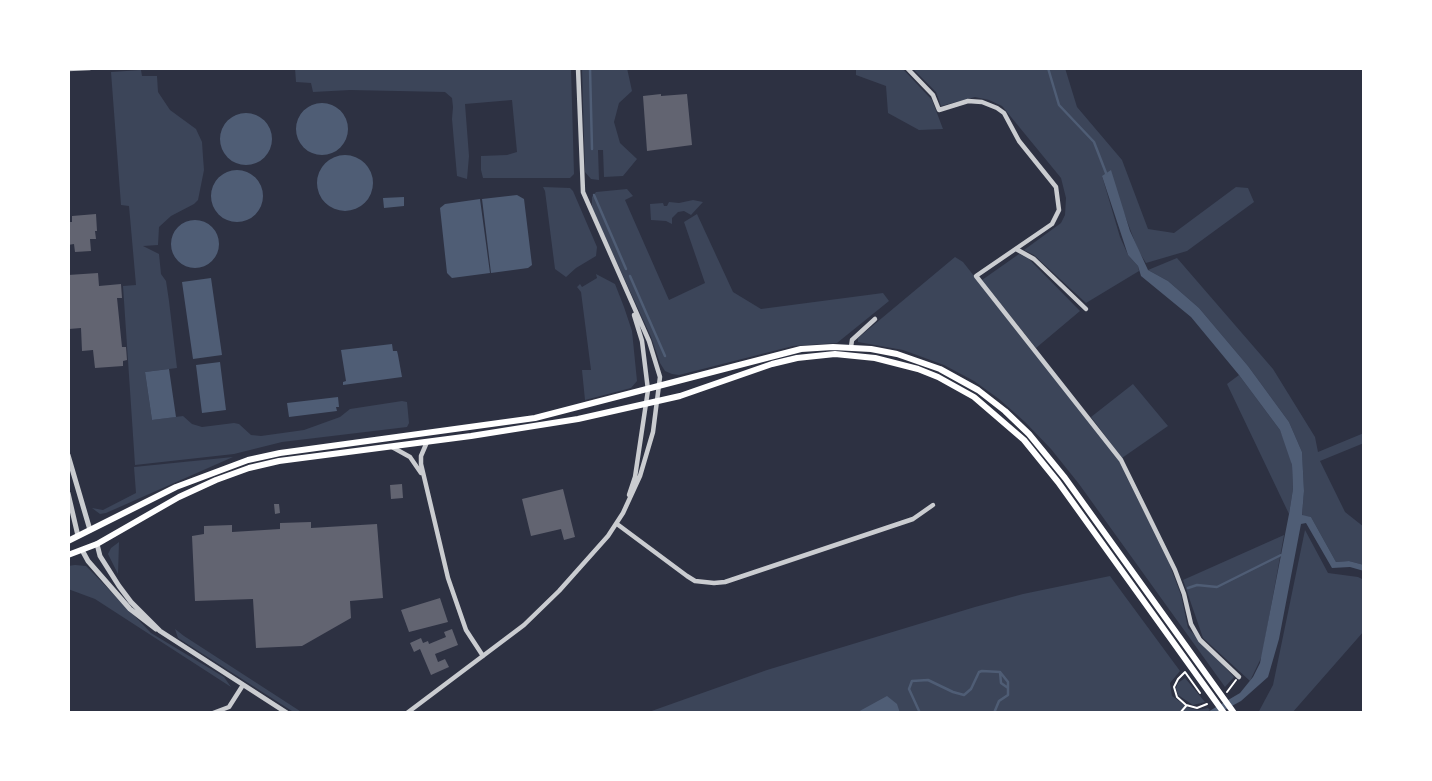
<!DOCTYPE html>
<html>
<head>
<meta charset="utf-8">
<style>
	body { margin:0 }
	#map { position:relative; width:1432px; height:781px; overflow:hidden; background:#2d3142; font-family:"Nunito Sans",sans-serif }
	canvas { display:block }
	.frame { position:absolute; inset:0; border:70px solid #fff; pointer-events:none }
</style>
</head>
<body>
<div id="map">
<canvas width="1432" height="781"></canvas>
<div class="frame"></div>
</div>
<script>
const g = document.querySelector('canvas').getContext('2d');
g.lineJoin = 'round';
function paint(path, color) {
  g.fillStyle = color;
  g.fill(path, 'evenodd');
}
function shape(rows) {
  const path = new Path2D();
  for (const r of rows) {
    if (r.length === 3) {
      path.moveTo(r[0] + r[2], r[1]);
      path.arc(r[0], r[1], r[2], 0, 2 * Math.PI);
      continue;
    }
    path.moveTo(r[0], r[1]);
    for (let i = 2; i < r.length; i += 2) path.lineTo(r[i], r[i + 1]);
  }
  return path;
}
function stroke(path, color, width, dash) {
  g.strokeStyle = color;
  g.lineWidth = width;
  g.lineCap = dash ? 'butt' : 'round';
  g.setLineDash(dash || []);
  g.stroke(path);
}
const green = shape([
	[295,68,571,68,574,174,570,178,483,178,481,170,481,156,507,155,517,152,512,100,465,104,469,156,467,179,457,176,452,119,453,107,452,98,445,92,350,90,313,92,311,83,296,82],
	[582,68,627,68,632,91,619,103,614,122,620,143,637,159,623,176,604,177,603,150,598,150,599,180,591,179,585,172],
	[856,68,902,68,932,100,943,129,919,130,888,113,886,86,856,75],
	[912,68,1065,68,1077,107,1122,160,1148,229,1174,233,1236,187,1248,188,1254,202,1187,251,1146,263,1138,250,1124,213,1102,176,1120,237,1128,255,1138,266,1139,271,1086,303,1034,255,1024,250,1061,223,1065,215,1066,198,1061,178,1002,106,989,100,975,97,941,106,936,92],
	[141,70,142,76,157,76,158,92,170,110,196,129,202,142,203,157,204,170,198,200,194,204,171,216,159,227,158,245,143,246,159,254,161,274,166,281,169,301,177,368,145,372,152,420,183,416,192,424,202,427,234,423,239,424,251,435,261,436,304,430,340,417,350,409,402,401,407,402,409,423,407,427,282,442,234,454,135,465,123,286,136,285,129,206,121,205,111,72],
	[543,187,570,188,573,191,597,247,596,256,576,268,566,277,555,269,545,191],
	[627,189,633,196,625,200,669,300,705,283,684,222,697,214,733,292,761,309,883,293,889,301,837,343,793,346,679,375,672,374,665,371,660,363,651,337,592,208,592,197,596,192],
	[693,200,703,202,691,215,684,211,678,212,672,218,672,224,666,221,651,220,650,204,663,203,664,206,667,206,669,202,679,203],
	[1019,254,1028,258,1080,311,1036,348,982,280],
	[955,257,963,262,1117,457,1169,563,1181,595,1188,628,1234,677,1225,687,1079,484,1051,449,1025,422,999,399,974,381,944,365,903,350,858,342,858,338],
	[1177,258,1273,369,1315,437,1318,452,1364,433,1364,443,1320,461,1345,512,1364,527,1364,565,1349,561,1336,562,1311,517,1302,516,1304,491,1302,452,1289,422,1248,366,1199,308,1168,281,1148,270],
	[596,274,615,284,624,307,632,331,637,381,631,388,585,400,582,370,591,370,581,292,577,287,580,284,582,287,597,278],
	[1239,375,1280,430,1289,451,1292,465,1293,489,1289,514,1227,384],
	[1133,384,1168,426,1122,458,1091,417],
	[233,457,106,513,100,514,92,508,103,510,136,493,134,467],
	[1305,530,1328,573,1358,577,1364,580,1364,631,1292,713,1258,713,1273,685],
	[1284,535,1262,656,1250,681,1203,638,1183,580],
	[119,542,118,574,108,554,111,548],
	[75,565,86,566,94,574,151,633,224,677,231,687,95,599,68,589,68,566],
	[1110,576,1180,671,1170,683,1172,696,1189,708,1198,710,1208,708,1210,710,1206,713,646,713,767,670,975,607,1023,594],
	[175,629,184,636,303,713,295,713,178,638],
	[1185,678,1205,702,1193,705,1178,695,1176,688,1178,683]
]);
const water = shape([
	[322,129,26],
	[246,139,26],
	[345,183,28],
	[237,196,26],
	[1111,170,1130,231,1148,270,1168,281,1199,308,1248,366,1289,422,1302,452,1304,491,1302,515,1311,517,1336,562,1349,561,1364,565,1364,571,1350,567,1332,568,1306,523,1301,524,1279,639,1268,677,1241,701,1219,713,1206,713,1240,693,1253,677,1260,663,1289,514,1293,489,1292,465,1280,430,1239,375,1191,317,1141,276,1138,266,1128,255,1102,176],
	[517,195,524,199,532,265,528,268,491,273,482,199],
	[404,197,404,206,384,208,383,198],
	[480,199,490,273,452,278,447,273,440,208,445,204],
	[195,244,24],
	[211,278,222,355,193,359,182,282],
	[392,344,393,351,397,351,398,355,402,377,343,385,343,382,346,381,341,350],
	[220,362,226,410,202,413,196,365],
	[169,369,176,417,152,420,145,372],
	[338,397,339,407,336,407,337,411,289,417,287,403],
	[887,696,897,704,900,713,856,713]
]);
const stream = shape([
	[590,68,592,149],
	[1048,68,1059,105,1094,142,1106,173],
	[594,195,626,269],
	[630,276,665,356],
	[1188,588,1197,585,1217,587,1281,555],
	[1000,672,1001,683,1008,688],
	[920,713,909,689,912,681,928,680,953,692,964,695,971,689,979,672,982,671,1000,672,1008,682,1008,695,999,701,994,713]
]);
const building = shape([
	[661,94,661,96,687,94,692,145,647,151,643,96],
	[96,214,97,231,95,231,96,239,90,239,91,251,75,252,74,244,68,245,68,222,72,222,72,216],
	[98,273,99,286,121,284,122,298,117,298,122,347,126,347,127,360,123,361,123,366,95,368,93,350,82,351,81,328,69,329,68,275],
	[402,484,403,498,391,499,390,485],
	[563,489,575,537,564,540,561,529,531,536,522,499],
	[274,504,279,504,280,513,275,514],
	[311,522,311,528,377,524,383,598,350,601,351,618,302,646,256,648,253,599,195,601,192,536,204,534,204,526,232,525,232,532,280,529,280,523],
	[440,598,448,622,409,632,401,610],
	[452,629,458,645,435,654,438,662,445,659,449,667,431,675,420,649,414,652,410,643,421,638,423,643,428,641,429,644,446,637,444,632]
]);
const path = shape([
	[1227,692,1236,680],
	[1200,693,1185,672,1178,679,1174,687,1177,697,1186,705,1197,708,1207,704],
	[1180,713,1186,706]
]);
const minor = shape([
	[907,68,933,95,939,110,968,101,982,102,997,108,1004,113,1019,141,1056,187,1059,210,1052,224,976,276,1121,460,1175,570,1184,594,1191,624,1200,640,1239,677],
	[68,69,90,68],
	[1016,249,1034,259,1086,309],
	[851,347,852,340,875,319],
	[427,442,421,456,421,464,448,578,466,630,483,656],
	[392,447,410,457,421,473],
	[629,495,635,477,648,390,642,341,634,315],
	[617,524,687,576,695,581,714,583,725,582,913,519,933,505],
	[213,713,229,707,243,685],
	[407,713,524,625,559,591,608,536,623,513,640,476,653,432,660,377,649,341,583,192,578,68]
]);
const tertiary = shape([
	[68,455,90,530],
	[68,493,78,536],
	[97,544,100,556,119,586,131,602,160,631,287,713],
	[82,550,88,561,130,609,156,629]
]);
const secondary = shape([
	[68,541,176,487,248,460,280,453,535,418,801,349,833,347,871,349,897,354,940,369,978,390,1005,411,1029,434,1065,478,1234,713],
	[68,555,97,544,179,497,216,480,249,468,279,461,471,436,578,419,680,396,772,364,797,358,835,354,875,358,918,369,938,377,974,397,1024,440,1058,482,1224,713]
]);
paint(green, '#3c4559');
paint(water, '#4f5d75');
stroke(stream, '#4f5d75', 2.5);
paint(building, '#626471');
stroke(path, '#fff', 2);
stroke(minor, '#caccd0', 4.5);
stroke(tertiary, '#caccd0', 5);
stroke(secondary, '#fff', 6);
</script>
</body>
</html>
